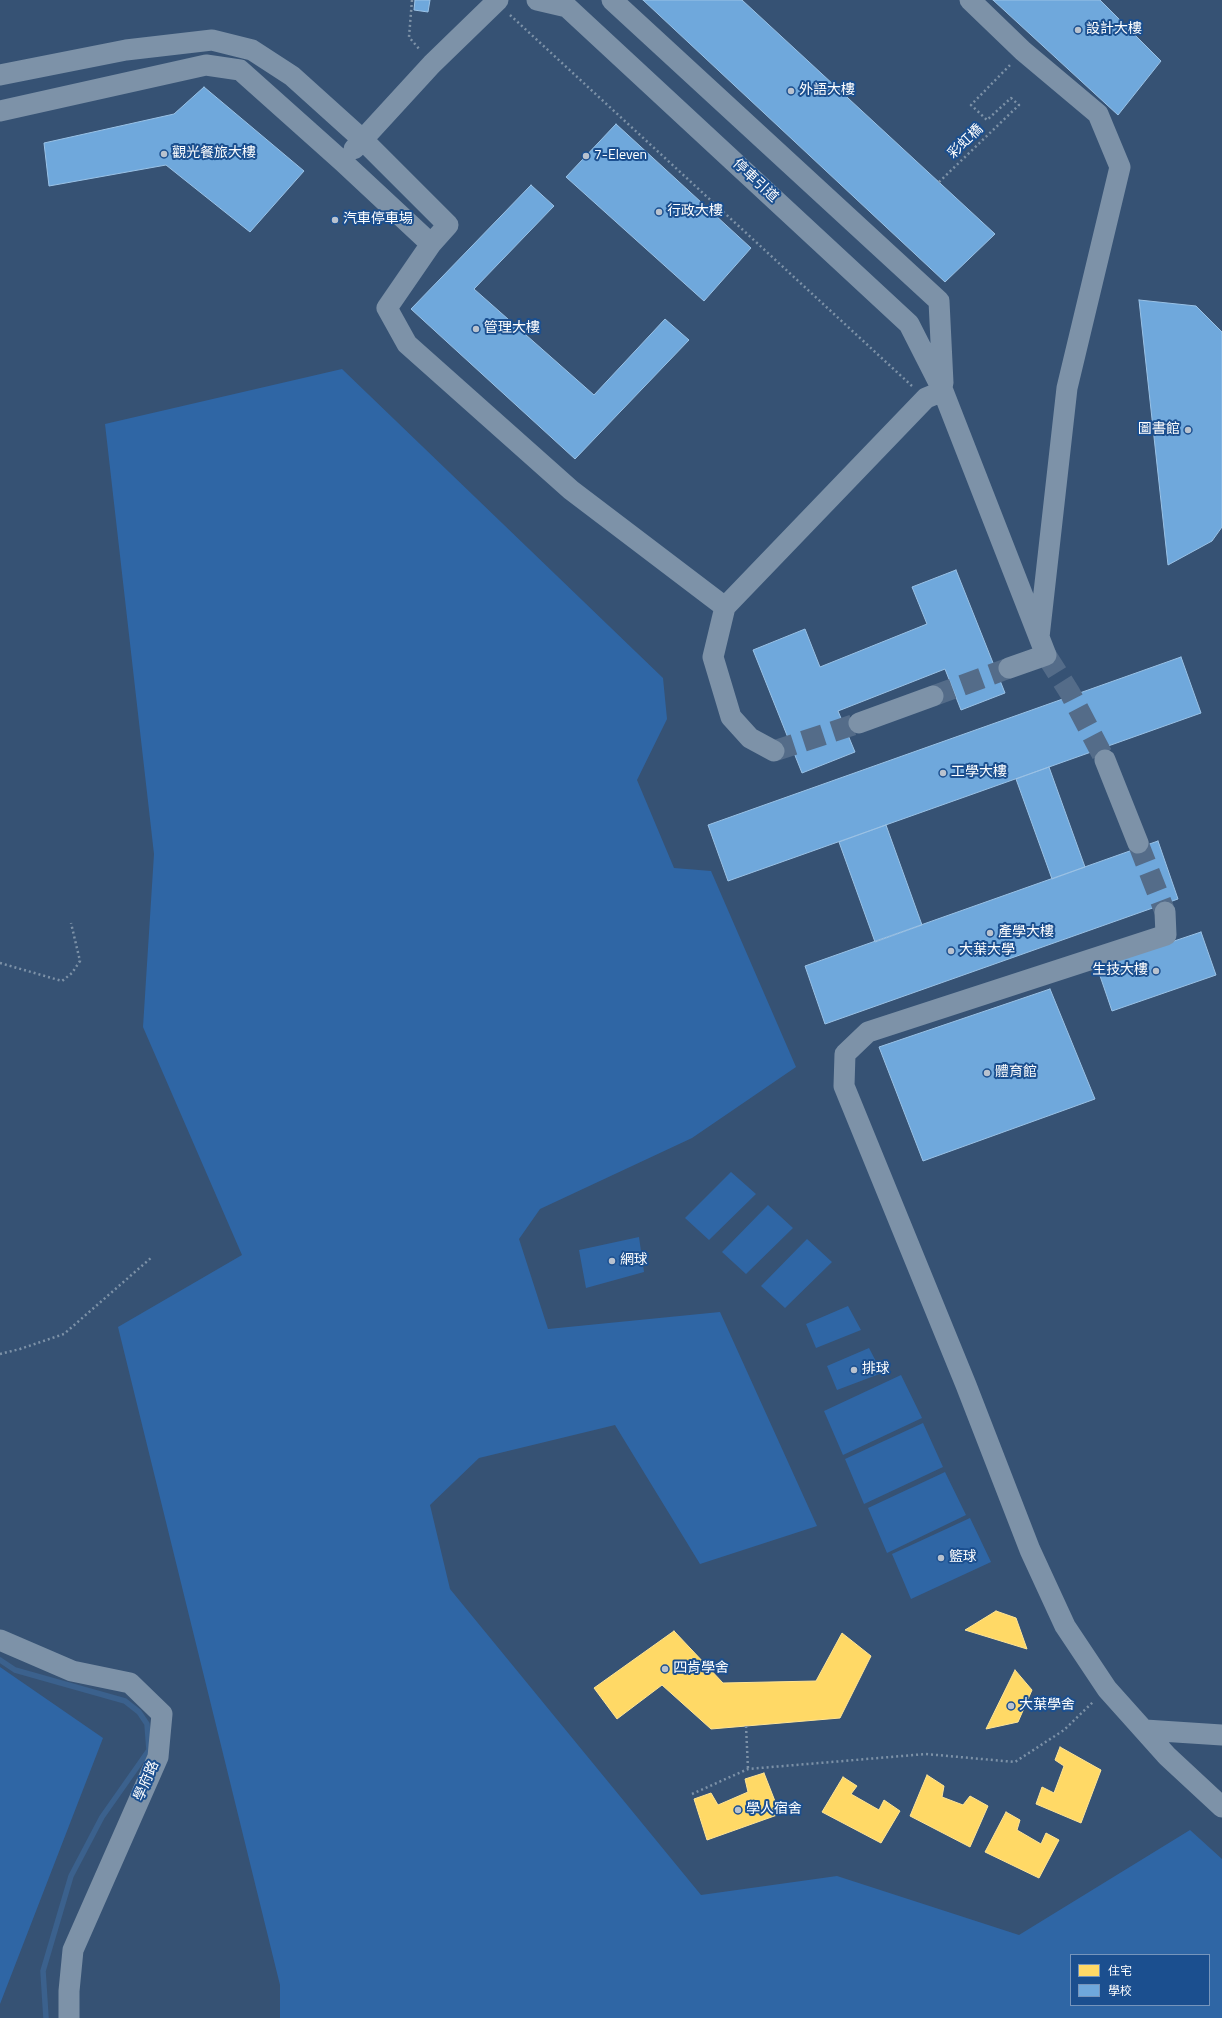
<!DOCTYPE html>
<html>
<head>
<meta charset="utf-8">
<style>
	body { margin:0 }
	#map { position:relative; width:1222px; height:2018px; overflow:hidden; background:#365274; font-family:"Titillium Web","Noto Sans TC",sans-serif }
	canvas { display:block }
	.legend { position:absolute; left:1070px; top:1954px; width:140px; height:52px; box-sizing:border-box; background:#1b4f8f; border:1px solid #7695bc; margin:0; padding:5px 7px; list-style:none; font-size:12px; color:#fff }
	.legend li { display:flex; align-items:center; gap:8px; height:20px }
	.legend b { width:20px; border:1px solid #7695bc }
</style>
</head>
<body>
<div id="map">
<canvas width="1222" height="2018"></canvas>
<ul class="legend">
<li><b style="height:11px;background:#ffd966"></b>住宅</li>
<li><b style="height:11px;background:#6fa8dc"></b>學校</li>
</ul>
</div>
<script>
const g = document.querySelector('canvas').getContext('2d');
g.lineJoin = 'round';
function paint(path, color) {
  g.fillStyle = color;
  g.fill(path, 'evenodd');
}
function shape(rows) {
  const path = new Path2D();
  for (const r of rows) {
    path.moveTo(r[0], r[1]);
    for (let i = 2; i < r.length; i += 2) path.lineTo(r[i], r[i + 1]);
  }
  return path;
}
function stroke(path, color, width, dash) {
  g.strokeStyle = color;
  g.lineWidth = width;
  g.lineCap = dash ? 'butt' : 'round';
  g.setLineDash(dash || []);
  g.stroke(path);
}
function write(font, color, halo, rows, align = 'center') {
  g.font = font + ' "Titillium Web","Noto Sans TC",sans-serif';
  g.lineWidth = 4;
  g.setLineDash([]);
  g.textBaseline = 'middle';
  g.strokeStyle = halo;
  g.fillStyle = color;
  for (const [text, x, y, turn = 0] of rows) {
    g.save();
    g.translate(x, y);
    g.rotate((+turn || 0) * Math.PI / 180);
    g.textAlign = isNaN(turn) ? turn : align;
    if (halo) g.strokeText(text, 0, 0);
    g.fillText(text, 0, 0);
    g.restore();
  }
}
const green = shape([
	[342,369,663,678,667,719,637,780,674,868,711,871,796,1067,692,1138,540,1209,519,1239,548,1329,720,1312,817,1526,700,1564,615,1425,479,1458,430,1505,450,1589,701,1895,837,1876,1019,1935,1190,1830,1222,1859,1222,2018,280,2018,280,1985,118,1327,242,1255,143,1027,154,854,105,424],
	[1071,1955,1209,1955,1209,2005,1071,2005],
	[731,1172,756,1194,709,1240,685,1218],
	[768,1205,793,1228,746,1274,722,1252],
	[639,1237,644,1272,586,1288,579,1250],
	[807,1239,832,1262,785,1308,761,1286],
	[848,1306,861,1330,816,1348,806,1324],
	[869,1348,882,1373,837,1390,827,1366],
	[901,1375,922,1418,843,1455,824,1411],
	[923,1423,943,1467,864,1504,845,1459],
	[945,1472,966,1515,887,1553,868,1508],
	[970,1518,991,1562,911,1599,892,1554],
	[0,1667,103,1738,0,2004]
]);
const homes = shape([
	[996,1611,1016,1618,1027,1649,965,1630,996,1611],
	[674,1631,723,1683,816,1681,842,1633,871,1656,840,1718,711,1729,662,1685,617,1719,594,1688,674,1631],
	[1015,1670,1032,1690,1018,1722,986,1729,1015,1670],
	[1060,1747,1101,1770,1081,1823,1036,1804,1042,1787,1054,1793,1064,1766,1055,1760,1060,1747],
	[764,1773,780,1814,707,1840,694,1799,711,1793,718,1805,748,1792,745,1779,764,1773],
	[927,1775,944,1786,942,1797,963,1805,970,1796,988,1806,970,1847,910,1816,927,1775],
	[843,1777,857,1786,851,1794,879,1810,884,1800,900,1811,881,1843,822,1812,843,1777],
	[1006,1812,1020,1820,1017,1830,1041,1844,1046,1833,1059,1840,1039,1878,985,1852,1006,1812]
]);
const schools = shape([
	[415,0,430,0,428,12,414,10,415,0],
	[643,0,742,0,995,234,945,282,643,0],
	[993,0,1100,0,1161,61,1118,115,993,0],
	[204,87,304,171,250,232,166,165,49,186,44,143,174,114,204,87],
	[616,124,751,248,704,301,566,177,616,124],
	[531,185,554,206,474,289,594,395,665,319,689,340,575,459,411,309,531,185],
	[1139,300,1196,306,1222,332,1222,527,1212,541,1168,565,1139,300],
	[956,570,1005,693,961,710,945,669,838,711,855,752,802,773,753,650,805,629,820,667,927,624,912,587,956,570],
	[1181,657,1201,713,728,881,708,825,1181,657],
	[1049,767,1085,867,1052,879,1016,779,1049,767],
	[886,825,922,925,875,942,839,842,886,825],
	[1158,841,1178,899,825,1024,805,966,1158,841],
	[1201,932,1216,975,1112,1011,1097,967,1201,932],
	[1050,989,1095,1099,923,1161,879,1047,1050,989]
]);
const stream = shape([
	[0,1660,15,1670,125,1701,139,1712,147,1724,149,1750,102,1817,71,1876,43,1971,46,2018]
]);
const minorTunnel = shape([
	[1046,655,1070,693,1105,760],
	[933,696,1009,668],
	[774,751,859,723],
	[1138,843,1165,912]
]);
const path = shape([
	[412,0,409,37,420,50],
	[510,15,912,386],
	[939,182,1019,105,1011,98,987,120,971,105,1010,65],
	[0,963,62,981,72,973,80,961,71,923],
	[0,1354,20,1349,64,1334,152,1257],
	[746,1726,748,1769],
	[692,1794,748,1769,926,1754,1015,1762,1064,1730,1093,1702]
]);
const minor = shape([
	[537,0,567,7,909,324,943,391],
	[612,0,939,301,943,383],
	[970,0,1023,51,1098,114,1120,167,1067,388,1039,637],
	[0,75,126,50,212,40,252,50,292,76,363,140,448,225,431,244,387,308,407,344,571,490,725,607,926,398,943,391,1046,655,1009,668],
	[0,111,206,65,240,70,343,162,431,244],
	[354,149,432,64,498,0],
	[725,607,713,657,731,717,750,738,774,751],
	[859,723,933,696],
	[1105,760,1138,843],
	[1165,912,1166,935,868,1032,845,1054,844,1086,966,1385,1030,1550,1065,1626,1107,1689,1167,1756,1222,1807],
	[0,1640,72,1671,130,1683,162,1714,158,1757,73,1950,69,1991,69,2018],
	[1145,1730,1222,1735]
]);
const markers = [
	[1078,30,4,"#b9c2ce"],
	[791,91,4,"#b9c2ce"],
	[164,154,4,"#b9c2ce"],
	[586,156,4,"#b9c2ce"],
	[659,212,4,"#b9c2ce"],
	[335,220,4,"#b9c2ce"],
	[476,329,4,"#b9c2ce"],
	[1188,430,4,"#b9c2ce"],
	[943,773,4,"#b9c2ce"],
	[990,933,4,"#b9c2ce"],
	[951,951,4,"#b9c2ce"],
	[1156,971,4,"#b9c2ce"],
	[987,1073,4,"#b9c2ce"],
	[612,1261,4,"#b9c2ce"],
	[854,1370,4,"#b9c2ce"],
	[941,1558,4,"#b9c2ce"],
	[665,1669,4,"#b9c2ce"],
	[1011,1706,4,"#b9c2ce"],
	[738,1810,4,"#b9c2ce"]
];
const poiNames = [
	["設計大樓",1086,30],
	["外語大樓",799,91],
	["觀光餐旅大樓",172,154],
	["7-Eleven",594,156],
	["行政大樓",667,212],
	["汽車停車場",343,220],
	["管理大樓",484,329],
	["圖書館",1180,430,"right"],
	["工學大樓",951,773],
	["產學大樓",998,933],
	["大葉大學",959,951],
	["生技大樓",1148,971,"right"],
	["體育館",995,1073],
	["網球",620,1261],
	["排球",862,1370],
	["籃球",949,1558],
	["四肯學舍",673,1669],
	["大葉學舍",1019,1706],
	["學人宿舍",746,1810]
];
const streetNames = [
	["彩虹橋",966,142,-44],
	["停車引道",755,181,43],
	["學府路",147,1781,-67]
];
paint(green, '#2f66a5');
paint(homes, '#ffd966');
stroke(homes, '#ffe494', 1);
paint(schools, '#6fa8dc');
stroke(schools, '#9ac2e6', 1);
stroke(stream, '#3b618d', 5.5);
stroke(minorTunnel, '#546c89', 21, [21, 10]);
stroke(path, '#7d92a8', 2.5, [2, 3]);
stroke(minor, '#7d92a8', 21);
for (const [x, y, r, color] of markers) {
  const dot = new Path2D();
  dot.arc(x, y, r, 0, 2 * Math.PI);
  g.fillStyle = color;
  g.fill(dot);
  stroke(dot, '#1b4f8f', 1.5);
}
write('14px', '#fff', '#1b4f8f', poiNames, 'left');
write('14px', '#fff', '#1b4f8f', streetNames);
</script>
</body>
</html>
